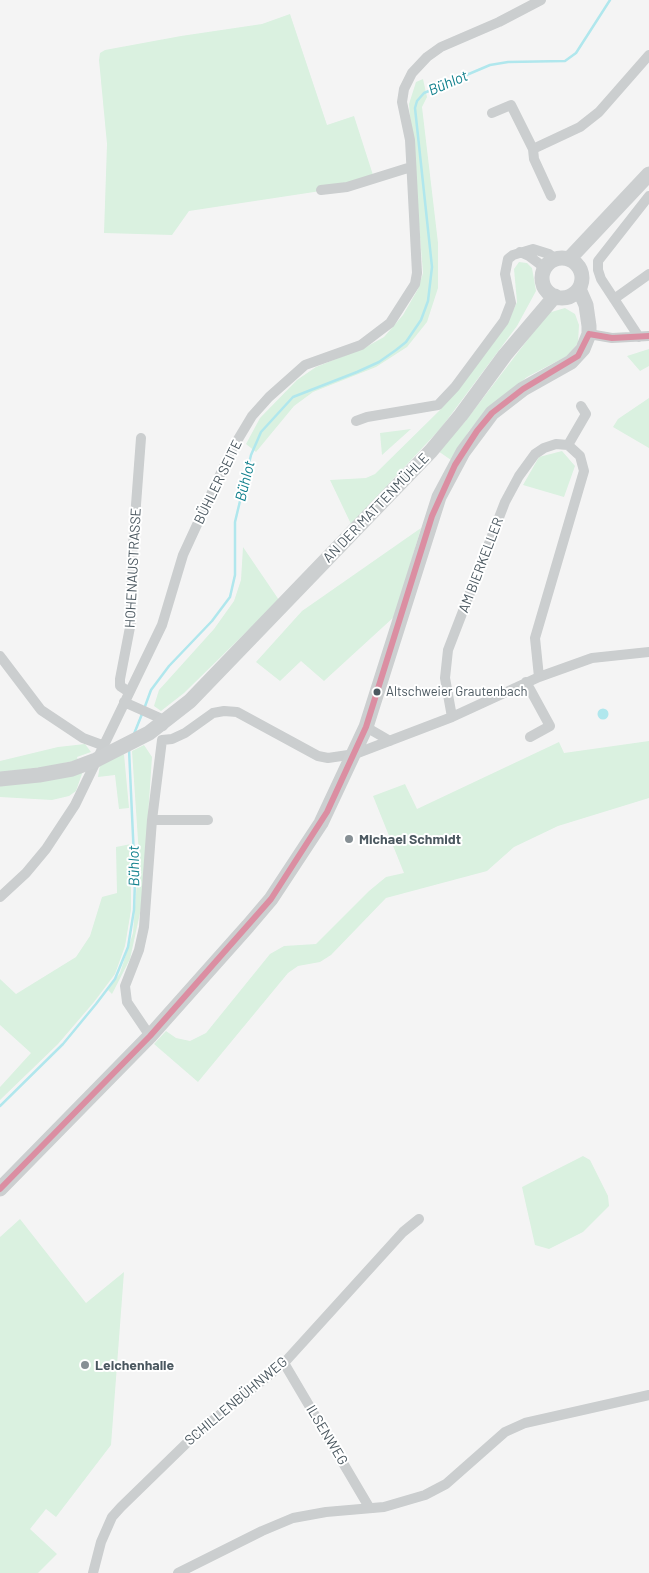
<!DOCTYPE html>
<html>
<head>
<meta charset="utf-8">
<style>
	body { margin:0 }
	canvas { display:block; background:#f4f4f4 }
</style>
</head>
<body>
<canvas width="649" height="1573"></canvas>
<script>
const g = document.querySelector('canvas').getContext('2d');
g.lineJoin = 'round';
function paint(path, color) {
  g.fillStyle = color;
  g.fill(path, 'evenodd');
}
function shape(rows) {
  const path = new Path2D();
  for (const r of rows) {
    if (r.length === 3) {
      path.moveTo(r[0] + r[2], r[1]);
      path.arc(r[0], r[1], r[2], 0, 2 * Math.PI);
      continue;
    }
    path.moveTo(r[0], r[1]);
    for (let i = 2; i < r.length; i += 2) path.lineTo(r[i], r[i + 1]);
  }
  return path;
}
function stroke(path, color, width, dash) {
  g.strokeStyle = color;
  g.lineWidth = width;
  g.lineCap = dash ? 'butt' : 'round';
  g.setLineDash(dash || []);
  g.stroke(path);
}
function write(font, color, halo, rows, align = 'center') {
  g.font = font + ' Barlow,sans-serif';
  g.lineWidth = 4;
  g.setLineDash([]);
  g.textBaseline = 'middle';
  g.strokeStyle = halo;
  g.fillStyle = color;
  for (const [text, x, y, turn = 0] of rows) {
    g.save();
    g.translate(x, y);
    g.rotate((+turn || 0) * Math.PI / 180);
    g.textAlign = isNaN(turn) ? turn : align;
    if (halo) g.strokeText(text, 0, 0);
    g.fillText(text, 0, 0);
    g.restore();
  }
}
const green = shape([
	[290,14,327,125,354,116,373,175,347,187,189,211,172,235,104,233,107,144,99,60,100,53,105,50,181,36,262,24],
	[423,79,427,97,422,107,438,243,438,288,427,322,407,347,376,367,313,392,294,406,256,452,246,444,260,418,297,380,316,367,366,347,384,337,403,315,418,289,423,273,409,104,416,82],
	[519,262,527,263,532,268,536,291,517,326,441,428,351,524,330,480,366,478,375,474,441,409,511,315,517,302,514,269],
	[565,308,575,314,579,325,578,343,567,356,527,377,485,412,469,431,451,460,438,451,464,423,548,313],
	[649,349,649,366,640,371,627,356],
	[649,398,649,448,613,427,618,419],
	[411,429,382,455,380,433],
	[562,451,575,466,564,497,523,485,539,457],
	[421,528,395,616,324,681,301,661,280,681,256,662,302,611],
	[243,547,279,600,184,693,161,711,154,706,159,690,214,629,234,601,241,580],
	[649,741,649,798,558,826,514,847,487,871,386,898,331,955,320,962,298,966,288,973,198,1082,154,1044,166,1031,176,1038,190,1041,206,1033,270,954,284,946,316,944,369,891,386,877,404,873,373,796,405,784,417,809,559,742,564,753],
	[85,744,91,752,77,757,78,760,46,767,0,772,0,761,58,747],
	[144,745,152,757,142,904,130,959,112,994,108,990,120,973,133,933,139,855,132,751],
	[124,754,129,808,119,809,115,775,98,777,100,765],
	[83,771,76,791,69,796,52,800,0,797,0,783],
	[131,844,131,910,125,946,115,974,94,1002,58,1044,0,1100,0,1087,31,1053,0,1025,0,979,16,994,76,957,90,936,102,897,117,893,116,847],
	[583,1156,590,1160,608,1196,609,1206,583,1232,549,1249,535,1245,522,1187],
	[20,1219,86,1303,124,1272,111,1445,56,1517,46,1509,30,1529,57,1554,38,1573,0,1573,0,1237]
]);
const water = shape([
	[603,714,5.5]
]);
const stream = shape([
	[144,709,151,690,169,666,212,621,230,597,235,575,235,522,251,455,261,432,293,397,357,372,379,362,396,350,406,342,421,320,428,301,432,267,415,108,417,101,424,93,490,65,508,62,565,61,576,53,610,0],
	[134,734,142,714],
	[0,1106,63,1044,96,1004,115,979,128,947,134,910,135,880,129,749]
]);
const street = shape([
	[492,113,511,105,533,149],
	[321,190,347,187,411,167],
	[551,196,534,159,533,149,580,127,599,112,649,55],
	[520,252,529,256,545,268],
	[614,299,649,274],
	[589,334,612,338,649,336],
	[639,337,601,279,598,270,598,261,649,196],
	[356,421,367,417,438,405,455,387,504,321,511,303,505,274,508,259,513,255,533,249,549,254,556,259],
	[568,445,586,414,581,406],
	[0,656,41,710,83,738,102,745],
	[526,682,550,726,530,737],
	[129,692,120,686,120,679,131,622,132,558,141,438],
	[124,702,162,719,163,726],
	[452,717,445,678,448,650,505,502,519,476,535,454,544,448,556,444,568,445,580,456,584,471,535,638,539,677],
	[366,727,390,741],
	[152,820,208,820],
	[0,897,26,873,46,849,75,805,162,625,183,555,231,451,252,416,269,397,305,365,361,345,390,323,415,284,417,273,410,140,402,102,404,89,412,73,427,57,441,47,499,22,541,0],
	[150,1036,127,1002,125,986,139,950,144,927,152,820,162,740,172,739,185,733,213,713,224,711,237,712,318,756,328,758,355,754,452,717,539,677,592,658,649,652],
	[284,1363,369,1507],
	[93,1573,101,1542,112,1517,121,1507,196,1434,284,1363,403,1232,419,1219],
	[178,1573,262,1531,293,1518,326,1512,384,1507,425,1495,446,1484,505,1432,525,1423,649,1395]
]);
const secondary = shape([
	[562,278,20],
	[569,259,649,174],
	[0,779,39,775,72,769,96,760,149,733,190,701,431,451,461,415,505,355,555,296],
	[0,1189,150,1036,248,926,271,899,321,823,366,727,439,497,463,452,492,413,523,389,571,362,583,349,589,334,589,326,586,305,579,289]
]);
const bus1 = shape([
	[589,334,612,338,649,336],
	[0,1189,150,1036,271,899,327,812,366,727,432,516,455,465,477,431,492,413,523,389,578,356,589,334]
]);
const markers = [
	[377,692,4.5,"#4b5860"],
	[349,839,5,"#868f94"],
	[85,1365,5,"#868f94"]
];
const busNames = [
	["Altschweier Grautenbach",386,692]
];
const streetNames = [
	["BÜHLER SEITE",218,482,-64],
	["AN DER MATTENMÜHLE",376,508,-46],
	["AM BIERKELLER",481,565,-69],
	["HOHENAUSTRASSE",133,568,-87],
	["SCHILLENBÜHNWEG",236,1401,-40],
	["ILSENWEG",327,1435,59]
];
const poiNames = [
	["Michael Schmidt",359,839],
	["Leichenhalle",95,1365]
];
const waterNames = [
	["Bühlot",448,83,-23],
	["Bühlot",245,481,-76],
	["Bühlot",134,866,-91]
];
paint(green, '#daf1e0');
paint(water, '#b0e7ed');
stroke(stream, '#b0e7ed', 2.5);
stroke(street, '#cbcecf', 10);
stroke(secondary, '#cccfd0', 15);
stroke(bus1, '#db8ea2', 6);
for (const [x, y, r, color] of markers) {
  const dot = new Path2D();
  dot.arc(x, y, r, 0, 2 * Math.PI);
  g.fillStyle = color;
  g.fill(dot);
  stroke(dot, '#fff', 2);
}
write('13px', '#4b5860', '#fff', busNames, 'left');
write('14px', '#4b5860', '#fff', streetNames);
write('bold 14px', '#4b5860', '#fff', poiNames, 'left');
write('italic 15px', '#11808d', '#fff', waterNames);
</script>
</body>
</html>
